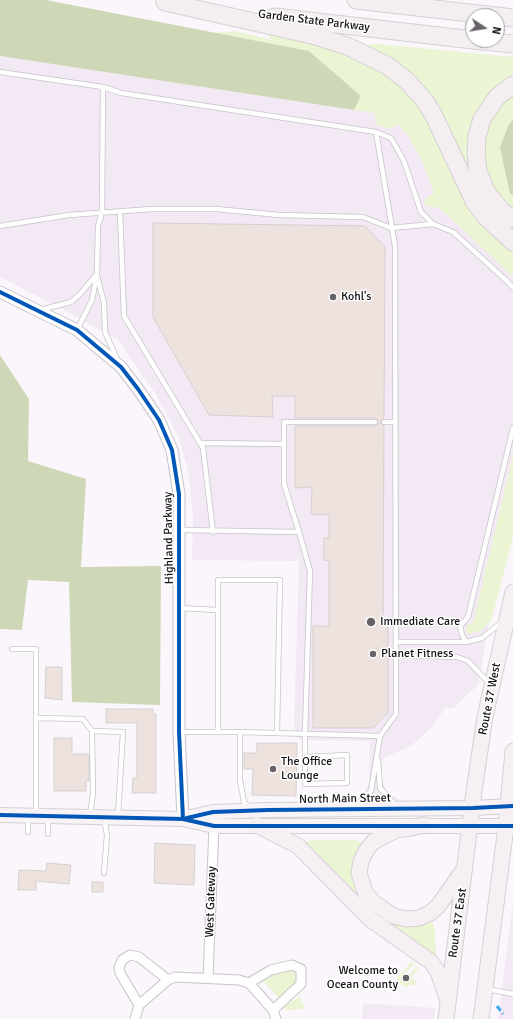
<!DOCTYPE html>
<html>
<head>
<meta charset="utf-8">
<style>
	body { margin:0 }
	#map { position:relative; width:513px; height:1019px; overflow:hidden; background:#faf6fb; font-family:Signika,sans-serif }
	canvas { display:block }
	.north { position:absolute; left:465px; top:8px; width:40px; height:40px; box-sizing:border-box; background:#fff; border:1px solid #a2a1a2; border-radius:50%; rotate:102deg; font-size:11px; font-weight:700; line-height:16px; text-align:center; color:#161317 }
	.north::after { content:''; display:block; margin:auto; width:14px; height:18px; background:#666267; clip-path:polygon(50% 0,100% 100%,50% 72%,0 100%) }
</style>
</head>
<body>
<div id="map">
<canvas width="513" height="1019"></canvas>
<div class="north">N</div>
</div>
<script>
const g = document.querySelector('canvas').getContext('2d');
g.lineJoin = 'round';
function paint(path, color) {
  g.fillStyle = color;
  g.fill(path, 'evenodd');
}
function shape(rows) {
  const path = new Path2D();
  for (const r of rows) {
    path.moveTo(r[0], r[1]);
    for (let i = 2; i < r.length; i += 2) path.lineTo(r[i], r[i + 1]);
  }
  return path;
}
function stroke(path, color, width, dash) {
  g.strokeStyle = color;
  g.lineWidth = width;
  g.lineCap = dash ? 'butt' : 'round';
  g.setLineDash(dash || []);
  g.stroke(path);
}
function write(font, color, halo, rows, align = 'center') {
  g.font = font + ' Signika,sans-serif';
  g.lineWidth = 3;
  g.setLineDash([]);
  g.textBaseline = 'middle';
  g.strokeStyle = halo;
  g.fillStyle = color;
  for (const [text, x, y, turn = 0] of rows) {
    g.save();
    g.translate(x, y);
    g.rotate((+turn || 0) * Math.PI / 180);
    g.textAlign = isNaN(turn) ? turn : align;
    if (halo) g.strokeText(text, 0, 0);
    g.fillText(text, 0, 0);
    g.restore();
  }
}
const built = shape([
	[0,56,354,110,409,111,513,263,513,528,489,622,478,685,453,708,445,708,432,727,411,746,385,757,382,761,382,778,385,788,389,794,402,801,349,801,359,797,365,792,369,783,370,741,299,740,294,726,299,561,192,560,193,514,188,470,179,438,157,396,118,340,63,309,0,277],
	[513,904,513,1019,498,1019],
	[363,1003,435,1008,434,1019,362,1019]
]);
const green = shape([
	[264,29,360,57,411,91,513,249,513,277,444,212,438,208,424,205,425,199,434,193,422,161,409,137,398,124,391,129,377,125,375,122,375,113,354,110,361,96,309,51,213,33,235,31,272,40],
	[368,44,379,44,513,57,513,79,470,153,513,225,513,234,486,208,440,113,368,47],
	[513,93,513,120,509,124,510,194,513,195,513,212,489,183,482,147,491,115],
	[513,455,513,538,491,621,480,631,469,634,466,632,466,627,469,624,473,623],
	[312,840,355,840,360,842,362,844,355,855,352,870,356,889,352,893,303,843],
	[432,920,435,931,436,960,387,924,388,921,417,925],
	[411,962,414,964,402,977,407,980,407,977,417,966,419,967,412,977,416,982,415,984,413,986,408,985,406,988,396,979],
	[291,970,296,973,297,980,292,988,279,998,261,979,268,974],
	[300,996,301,1001,304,1004,304,1009,286,1010,284,1007]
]);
const forest = shape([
	[0,0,46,0,309,51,361,96,354,110,0,56],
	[513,120,513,195,510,194,500,147,509,124],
	[0,355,29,399,28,461,86,479,81,567,161,566,160,705,72,702,69,582,28,580,22,630,0,629]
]);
const building = shape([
	[153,223,365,226,385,247,384,418,380,422,384,426,383,622,388,623,388,713,373,728,313,728,313,626,329,626,329,561,324,560,324,538,329,538,329,515,311,514,312,487,295,488,295,426,375,426,378,424,378,420,375,418,295,418,295,396,272,396,273,417,209,415,153,317,153,223],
	[46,667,62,667,62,700,45,698,46,667],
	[106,709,153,709,153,714,156,714,156,793,132,793,133,778,137,778,137,723,106,723,106,709],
	[54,738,72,738,72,754,89,754,89,781,86,781,86,791,54,791,54,738],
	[257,743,297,743,296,796,252,795,253,769,244,769,244,753,257,753,257,743],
	[155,843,195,845,194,885,154,883,155,843],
	[47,863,71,865,69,884,36,881,36,890,18,890,19,870,46,871,47,863],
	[92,882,103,882,103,892,92,892,92,882]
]);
const service = shape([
	[0,72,103,87,121,93,376,132,391,138,404,161,421,212,433,224],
	[120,212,124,316,203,448,213,532],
	[0,226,69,215,152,209,216,209,279,215,363,217,391,228,433,224,453,232,508,282,513,288],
	[97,276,104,303,105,332,117,359],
	[40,310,71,302,80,294,96,275],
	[77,330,92,300,97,274,98,226,102,212,103,87],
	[384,422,396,422],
	[200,443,284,444],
	[180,530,299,532,310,571,305,733,305,784,347,783,347,755,305,757],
	[299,532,284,484,284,422,375,422],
	[179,608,217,610],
	[396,642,466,642,482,638,503,621],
	[466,642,462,635,460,626,468,617,513,428],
	[12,649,36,649,36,814],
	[397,655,457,657,468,661,489,683],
	[36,718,83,719,92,731,93,793,90,816],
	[92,731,123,732,118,815],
	[180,732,240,732,380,736],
	[218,732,218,580,280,580,277,732],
	[240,732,240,780,244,802,249,808],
	[378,760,380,788,396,806],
	[355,806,371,791,380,736,396,714,395,246,376,132],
	[28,832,28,817],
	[48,834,48,818],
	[104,873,107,835,104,818],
	[487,989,513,994]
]);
const minor = shape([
	[208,978,214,826],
	[249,983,271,970,292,965,301,969,301,984,273,1010],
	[139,1005,120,973,119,968,122,960,130,955,139,957,168,980],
	[135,1019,139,1005,168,980,175,977,239,980,249,983,273,1010,276,1019]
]);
const tertiary = shape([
	[0,292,77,330,121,367,138,389,159,420,172,450,179,494,179,732,183,819]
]);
const primary = shape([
	[0,815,183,819,214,826,513,826],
	[187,818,213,812,268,810,473,808,513,806]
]);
const trunk = shape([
	[257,825,298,846,370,919,431,962,438,972,447,998],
	[423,825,411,828,396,830,373,842,366,851,361,861,359,873,365,892,373,902,393,916,407,919,419,918,430,913,438,906,464,869],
	[446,1019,474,791,485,717,513,592],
	[481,1019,506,827,513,751]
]);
const motorway = shape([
	[356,0,496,16],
	[165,2,312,35,347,46,388,66,407,81,425,101,434,116,475,203,486,217,513,242],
	[497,16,513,18],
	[275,17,473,40],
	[474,40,513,44],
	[513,85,497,97,482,119,477,136,476,154,478,171,487,193,502,211,513,219]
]);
const quiet = shape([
	[497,1006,503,1014]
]);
const cycleway = shape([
	[0,292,77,330,121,367,138,389,159,420,172,450,179,494,179,732,183,819],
	[0,815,183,819,214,826,513,826],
	[187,818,213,812,268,810,473,808,513,806]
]);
const markers = [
	[333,297,4,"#666267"],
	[371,622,5,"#666267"],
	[373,654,4,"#666267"],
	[273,769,4,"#666267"],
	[406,978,4,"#666267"]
];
const streetNames = [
	["Garden State Parkway",314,21,7],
	["Highland Parkway",169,538,-91],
	["Route 37 West",490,699,-79],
	["North Main Street",345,799,-1],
	["West Gateway",211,902,-88],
	["Route 37 East",458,923,-82]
];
const poiNames = [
	["Kohl's",341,297],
	["Immediate Care",380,622],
	["Planet Fitness",381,654],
	["The Office",281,762],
	["Lounge",281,776],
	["Welcome to",398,971,"right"],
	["Ocean County",398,985,"right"]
];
paint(built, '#f2e9f4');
paint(green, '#ebf4d3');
paint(forest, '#cfd8b6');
paint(building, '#eee2de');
stroke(building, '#d4d0d1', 1);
stroke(service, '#c7c4c8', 6);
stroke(minor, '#c7c4c8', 11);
stroke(tertiary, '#c7c4c8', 13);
stroke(primary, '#d3d1d4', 16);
stroke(trunk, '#d3d1d4', 17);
stroke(motorway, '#d3d1d4', 19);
stroke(service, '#fefefe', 4.5);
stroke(minor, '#fefefe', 9);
stroke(tertiary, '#fefefe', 11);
stroke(primary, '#f8f3f6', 14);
stroke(trunk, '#f6f0f4', 15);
stroke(motorway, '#f5eef1', 17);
stroke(quiet, '#3fa9f5', 3, [6, 3]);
stroke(cycleway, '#0057b8', 4);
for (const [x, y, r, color] of markers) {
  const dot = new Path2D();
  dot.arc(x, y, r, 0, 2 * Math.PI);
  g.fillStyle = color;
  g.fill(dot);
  stroke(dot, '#fff', 1.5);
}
write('12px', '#161317', '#fff', streetNames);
write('12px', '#161317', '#fff', poiNames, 'left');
</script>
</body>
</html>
